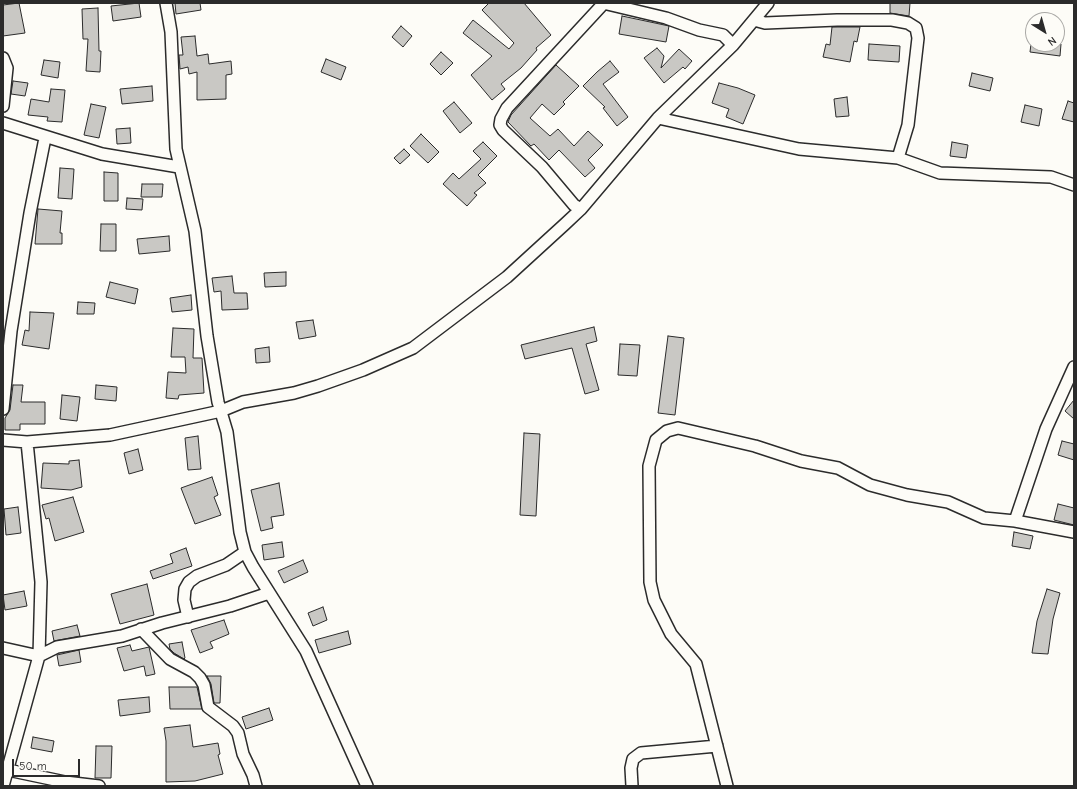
<!DOCTYPE html>
<html>
<head>
<meta charset="utf-8">
<style>
	body { margin:0 }
	#map { position:relative; width:1077px; height:789px; overflow:hidden; background:#fdfcf7; font-family:"Comic Neue",sans-serif }
	canvas { display:block }
	.frame { position:absolute; inset:0; border:4px solid #2b2b2b; pointer-events:none }
	.north { position:absolute; left:1025px; top:12px; width:40px; height:40px; box-sizing:border-box; background:#fdfcf7; border:1px solid #a9a8a5; border-radius:50%; rotate:143deg; font-size:11px; font-weight:700; line-height:16px; text-align:center; color:#2b2b2b }
	.north::after { content:''; display:block; margin:auto; width:14px; height:18px; background:#2b2b2b; clip-path:polygon(50% 0,100% 100%,50% 72%,0 100%) }
	.scale { position:absolute; left:12px; top:759px; width:68px; height:18px; box-sizing:border-box; border:2px solid #2b2b2b; border-top:0; padding-left:5px; font-size:12px; line-height:14px; white-space:nowrap; color:#2b2b2b; -webkit-text-stroke:3px #fdfcf7; paint-order:stroke }
</style>
</head>
<body>
<div id="map">
<canvas width="1077" height="789"></canvas>
<div class="frame"></div>
<div class="north">N</div>
<div class="scale">50 m</div>
</div>
<script>
const g = document.querySelector('canvas').getContext('2d');
g.lineJoin = 'round';
function paint(path, color) {
  g.fillStyle = color;
  g.fill(path, 'evenodd');
}
function shape(rows) {
  const path = new Path2D();
  for (const r of rows) {
    path.moveTo(r[0], r[1]);
    for (let i = 2; i < r.length; i += 2) path.lineTo(r[i], r[i + 1]);
  }
  return path;
}
function stroke(path, color, width, dash) {
  g.strokeStyle = color;
  g.lineWidth = width;
  g.lineCap = dash ? 'butt' : 'round';
  g.setLineDash(dash || []);
  g.stroke(path);
}
const building = shape([
	[19,3,25,33,3,36,3,5,19,3],
	[139,3,141,17,113,21,111,6,139,3],
	[175,3,200,3,201,10,176,14,175,3],
	[489,3,524,3,551,35,536,48,537,50,521,68,501,84,505,89,492,100,471,75,492,56,463,33,473,20,509,49,514,43,482,10,489,3],
	[890,3,910,3,909,16,890,13,890,3],
	[98,8,99,51,101,51,100,72,86,71,88,39,83,39,82,9,98,8],
	[622,16,669,26,666,42,619,34,622,16],
	[401,26,412,36,403,47,392,37,401,26],
	[832,27,860,27,857,42,854,41,850,62,823,57,826,44,830,45,832,27],
	[195,36,197,56,208,54,209,64,231,61,232,74,226,75,226,99,197,100,197,72,189,74,188,67,180,69,179,55,183,55,181,37,195,36],
	[869,44,900,46,899,62,868,60,869,44],
	[1031,44,1061,44,1060,56,1030,52,1031,44],
	[657,48,664,56,661,68,679,49,692,61,685,69,683,67,664,83,644,58,657,48],
	[441,52,453,63,441,75,430,64,441,52],
	[326,59,346,67,341,80,321,72,326,59],
	[44,60,60,62,58,78,41,75,44,60],
	[610,61,619,72,603,84,628,117,617,126,603,108,605,107,583,86,597,72,610,61],
	[556,65,579,86,563,102,565,104,554,115,542,104,530,118,550,136,558,129,574,146,588,131,603,145,588,160,595,168,585,177,559,150,549,160,534,144,531,146,508,122,511,115,556,65],
	[972,73,993,78,990,91,969,86,972,73],
	[13,81,28,83,25,96,11,94,13,81],
	[719,83,738,88,755,95,743,124,726,117,729,109,712,103,719,83],
	[152,86,153,101,122,104,120,89,152,86],
	[51,89,65,90,62,122,47,121,48,117,28,115,31,99,49,102,51,89],
	[847,97,849,116,836,117,834,99,847,97],
	[1068,101,1074,103,1074,122,1062,119,1068,101],
	[454,102,472,123,460,133,443,111,454,102],
	[91,104,106,107,99,138,84,135,91,104],
	[1025,105,1042,109,1039,126,1021,122,1025,105],
	[130,128,131,143,117,144,116,129,130,128],
	[421,134,439,152,428,163,410,146,421,134],
	[483,142,497,156,478,175,486,183,474,193,477,195,467,206,443,184,453,173,459,179,481,159,473,151,483,142],
	[952,142,968,145,966,158,950,156,952,142],
	[404,149,410,155,400,164,394,158,404,149],
	[60,168,74,169,72,199,58,198,60,168],
	[104,172,118,173,118,201,104,201,104,172],
	[142,184,163,184,162,197,141,197,142,184],
	[127,198,143,199,142,210,126,209,127,198],
	[38,209,62,211,60,233,62,233,62,244,35,244,38,209],
	[101,224,116,224,116,251,100,251,101,224],
	[169,236,170,251,139,254,137,239,169,236],
	[286,272,286,286,265,287,264,273,286,272],
	[232,276,234,293,247,293,248,309,222,310,221,291,214,292,212,278,232,276],
	[110,282,138,289,135,304,106,297,110,282],
	[191,295,192,310,172,312,170,298,191,295],
	[78,302,95,303,94,314,77,314,78,302],
	[30,312,54,313,49,349,22,345,25,330,29,331,30,312],
	[313,320,316,336,299,339,296,322,313,320],
	[594,327,597,341,586,344,599,390,585,394,572,348,525,359,521,345,594,327],
	[173,328,194,329,193,358,202,358,204,393,179,395,178,399,166,398,168,372,186,373,185,357,171,357,173,328],
	[668,336,684,338,675,415,658,413,668,336],
	[620,344,640,345,637,376,618,375,620,344],
	[269,347,270,362,256,363,255,349,269,347],
	[13,385,23,385,21,402,45,402,45,424,20,424,20,430,5,430,5,418,10,410,13,385],
	[96,385,117,387,116,401,95,399,96,385],
	[62,395,80,397,77,421,60,419,62,395],
	[1074,400,1074,419,1065,411,1074,400],
	[524,433,540,434,536,516,520,515,524,433],
	[198,436,201,469,188,470,185,438,198,436],
	[1062,441,1074,444,1074,460,1058,455,1062,441],
	[138,449,143,470,129,474,124,453,138,449],
	[79,460,82,487,71,490,41,488,43,463,69,464,69,461,79,460],
	[212,477,218,495,214,497,221,515,195,524,181,488,212,477],
	[279,483,284,515,271,517,273,528,261,531,251,490,279,483],
	[73,497,84,532,55,541,49,518,46,519,42,505,73,497],
	[1058,504,1074,508,1074,525,1054,520,1058,504],
	[18,507,21,533,6,535,4,509,18,507],
	[1014,532,1033,536,1030,549,1012,546,1014,532],
	[282,542,284,557,264,560,262,545,282,542],
	[186,548,192,566,153,579,150,571,173,563,170,554,186,548],
	[303,560,308,572,284,583,278,571,303,560],
	[147,584,154,615,120,624,111,594,147,584],
	[1047,589,1060,593,1053,619,1048,654,1032,653,1037,621,1047,589],
	[24,591,27,606,5,610,3,595,24,591],
	[323,607,327,620,313,626,308,613,323,607],
	[224,620,229,634,210,642,213,648,200,653,191,630,224,620],
	[77,625,80,636,54,641,52,631,77,625],
	[348,631,351,644,319,653,315,640,348,631],
	[182,642,185,658,184,659,174,653,170,649,169,644,182,642],
	[130,645,132,651,149,647,155,674,146,676,144,666,124,671,117,648,130,645],
	[79,650,81,662,59,666,57,655,79,650],
	[207,676,221,676,220,703,214,703,211,684,207,676],
	[169,687,197,687,202,709,170,709,169,687],
	[149,697,150,712,120,716,118,700,149,697],
	[269,708,273,720,246,729,242,717,269,708],
	[190,725,193,747,218,743,220,754,218,755,223,774,195,781,166,782,166,741,164,728,190,725],
	[33,737,54,741,52,752,31,748,33,737],
	[96,746,112,746,111,778,95,778,96,746]
]);
const minor = shape([
	[166,3,171,32,176,149,195,231,207,336,218,402,227,432,240,532,245,552,253,567,306,651,367,786],
	[603,3,666,18,699,30,723,35,733,45],
	[754,20,765,23,837,20,892,20,908,23,916,28,918,38,908,125,898,158],
	[3,58,7,68,3,106],
	[658,118,799,149,898,158,940,173,1051,177,1074,185],
	[3,123,102,154,179,167],
	[581,209,574,205,542,167,503,130,500,125,501,119,507,108,604,3],
	[3,409,11,331,30,213,45,138],
	[3,440,27,442,110,435,221,411,243,402,294,393,318,386,363,370,413,348,507,277,565,224,581,209,658,118,733,45,768,3],
	[1015,521,1046,429,1074,367],
	[188,617,184,600,185,589,189,582,197,576,226,565,245,552],
	[141,629,170,659,194,672,200,678,204,685,208,707,233,726,238,733,243,754,253,775,256,786],
	[3,648,39,656,57,647,122,636,162,623,230,606,269,593],
	[8,770,65,782,99,786],
	[3,786,39,656,41,582,27,442],
	[632,786,631,768,633,759,641,753,717,746],
	[727,786,696,664,671,634,654,600,650,582,649,466,656,440,667,431,678,428,755,446,801,461,838,468,870,485,907,495,948,502,984,518,1015,521,1074,532]
]);
paint(building, '#c9c8c4');
stroke(building, '#2b2b2b', 1);
stroke(minor, '#2b2b2b', 14);
stroke(minor, '#fdfcf7', 11);
</script>
</body>
</html>
